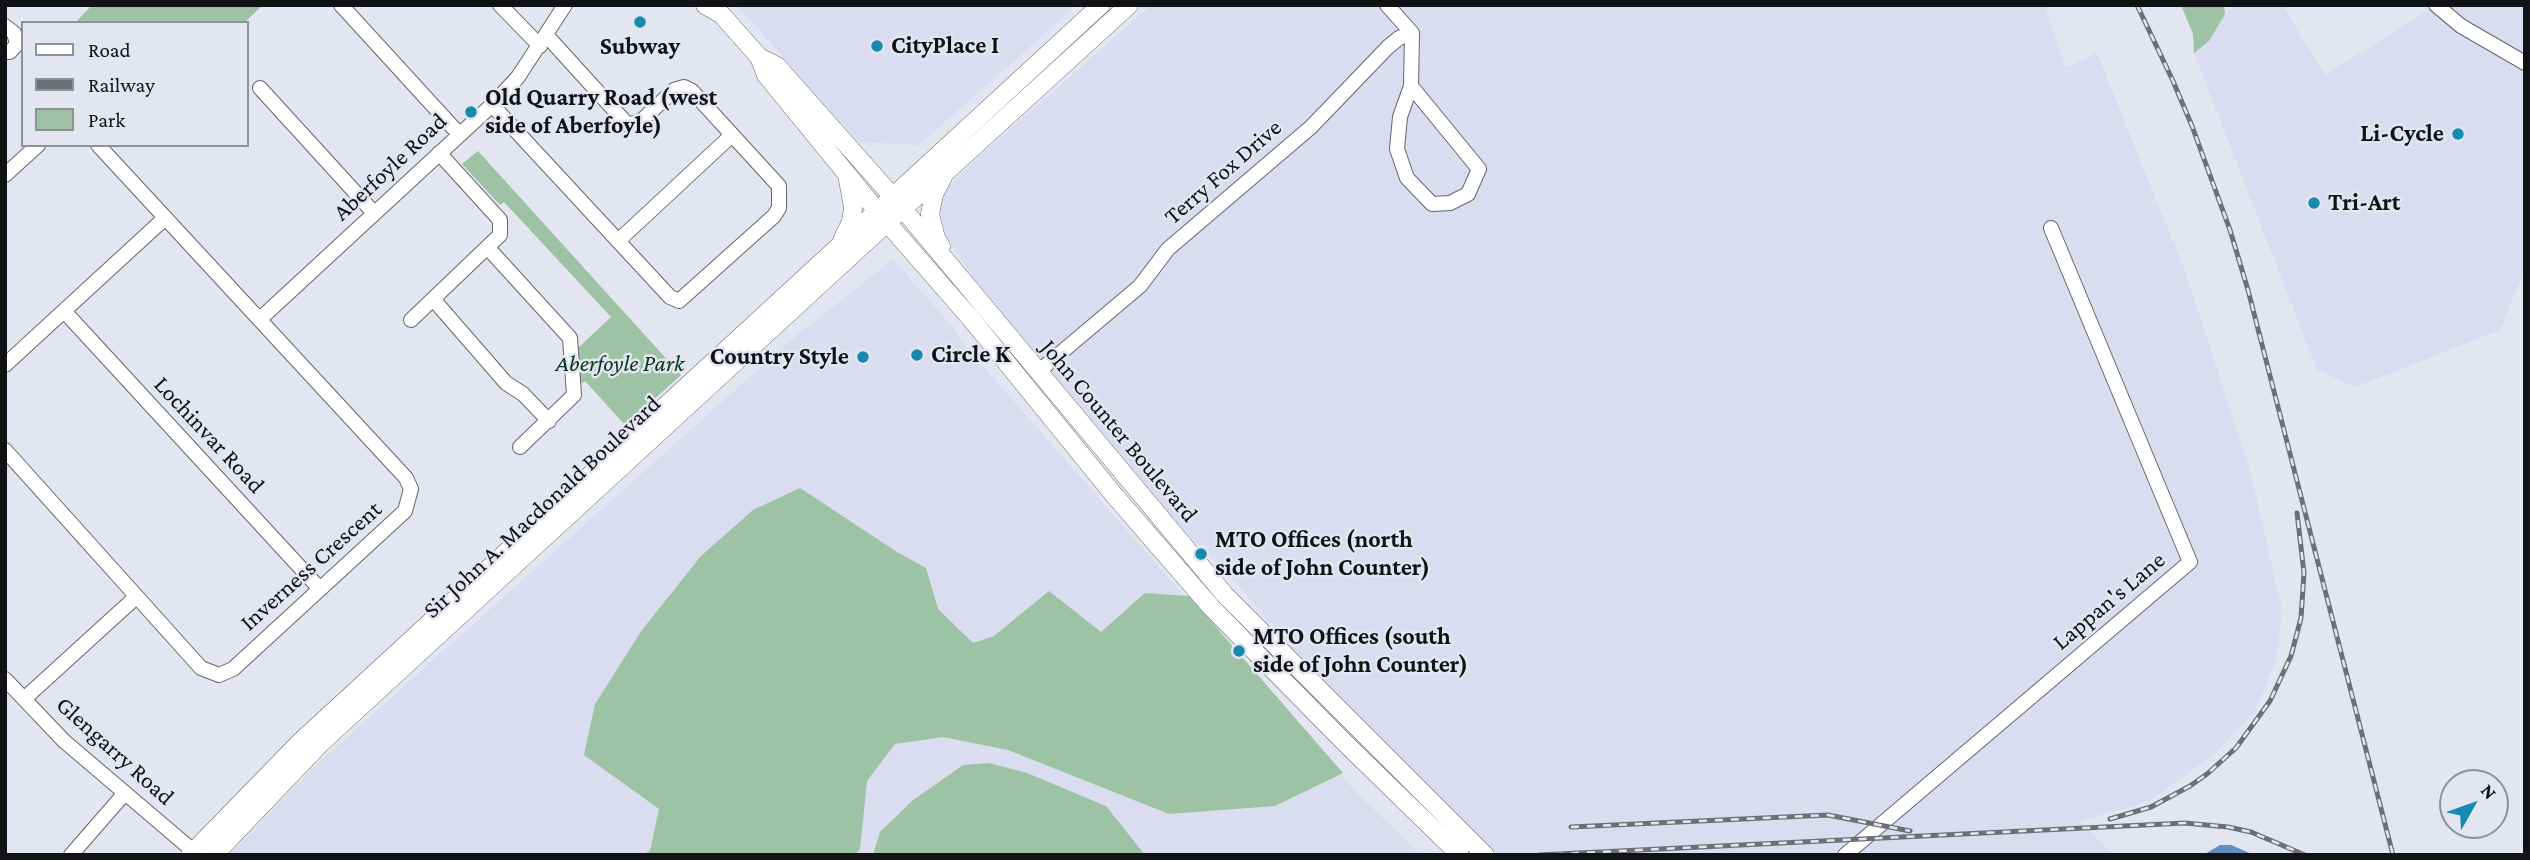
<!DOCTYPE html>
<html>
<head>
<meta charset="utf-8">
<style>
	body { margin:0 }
	#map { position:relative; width:2530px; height:860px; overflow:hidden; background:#e3e6f0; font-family:"Crimson Pro",serif }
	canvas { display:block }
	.frame { position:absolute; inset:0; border:7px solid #111215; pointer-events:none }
	.legend { position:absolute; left:21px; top:21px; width:228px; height:126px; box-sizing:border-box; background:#e3e6f0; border:2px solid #8f9198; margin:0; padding:9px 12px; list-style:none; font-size:21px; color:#111215 }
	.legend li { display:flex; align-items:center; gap:14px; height:35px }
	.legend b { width:35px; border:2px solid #8f9198 }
	.north { position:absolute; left:2439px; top:769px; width:70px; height:70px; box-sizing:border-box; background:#e3e6f0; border:2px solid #8f9198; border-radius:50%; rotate:50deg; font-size:19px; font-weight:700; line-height:28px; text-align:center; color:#111215 }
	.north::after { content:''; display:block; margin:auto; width:24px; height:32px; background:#198aaf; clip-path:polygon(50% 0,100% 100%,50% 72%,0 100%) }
</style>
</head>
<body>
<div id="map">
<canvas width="2530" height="860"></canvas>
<div class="frame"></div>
<ul class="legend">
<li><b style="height:9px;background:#fff"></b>Road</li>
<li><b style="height:9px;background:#6e6f75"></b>Railway</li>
<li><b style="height:19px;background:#9ec2a4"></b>Park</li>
</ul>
<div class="north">N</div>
</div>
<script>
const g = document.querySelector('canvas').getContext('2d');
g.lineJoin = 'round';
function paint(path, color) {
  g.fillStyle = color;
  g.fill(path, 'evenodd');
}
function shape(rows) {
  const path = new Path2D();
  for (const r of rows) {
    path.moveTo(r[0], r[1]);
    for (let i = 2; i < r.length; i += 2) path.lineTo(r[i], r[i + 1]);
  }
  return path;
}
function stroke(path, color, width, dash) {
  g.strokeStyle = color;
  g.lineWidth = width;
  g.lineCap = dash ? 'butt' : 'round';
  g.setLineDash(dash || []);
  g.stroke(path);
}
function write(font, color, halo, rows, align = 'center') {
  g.font = font + ' "Crimson Pro",serif';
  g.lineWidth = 5;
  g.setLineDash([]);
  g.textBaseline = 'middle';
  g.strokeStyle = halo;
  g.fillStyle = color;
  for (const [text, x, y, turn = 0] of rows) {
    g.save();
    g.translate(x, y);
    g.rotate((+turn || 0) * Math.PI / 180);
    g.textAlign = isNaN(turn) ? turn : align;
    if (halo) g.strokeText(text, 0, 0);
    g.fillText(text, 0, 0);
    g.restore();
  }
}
const built = shape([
	[737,5,1077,5,919,145,858,142],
	[1151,5,2045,5,2065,68,2097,53,2187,276,2251,474,2282,610,2277,659,2254,713,2211,757,2148,802,2079,821,2114,855,1480,855,1420,799,1229,575,1187,534,975,280,946,236,939,208,947,188,973,162],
	[2236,5,2282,5,2325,75,2437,5,2525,5,2525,275,2522,276,2500,330,2355,387,2317,370,2194,53,2209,41,2225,14],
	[893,259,955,330,961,341,1356,792,1421,855,229,855,317,764,791,340]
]);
const green = shape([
	[92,5,263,5,244,23,75,23],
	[2181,5,2224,5,2225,14,2209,41,2194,53,2193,34],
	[478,151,681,375,625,425,585,381,580,384,578,348,611,317,504,202,500,205,462,164],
	[800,488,897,552,926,568,938,609,973,643,994,636,1049,591,1101,632,1145,593,1189,596,1343,773,1275,806,1169,814,1008,750,943,737,895,744,867,781,860,849,855,855,641,855,650,851,659,809,584,755,595,704,642,630,701,556,753,510],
	[989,763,1027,773,1106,806,1145,855,873,855,880,832,912,801,963,765]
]);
const water = shape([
	[2220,845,2231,845,2254,855,2203,855]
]);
const minor = shape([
	[341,5,459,134],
	[500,5,540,46],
	[1387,5,1412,33],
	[2436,5,2461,26,2525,63],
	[5,26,14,33,17,44,10,52,5,52],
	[1411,86,1400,117,1397,149,1407,178,1432,204,1450,203,1468,194,1479,169,1411,86,1412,33],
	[260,88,374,213],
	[492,105,670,297,679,301,774,216,779,208,779,186,692,91,684,87,674,90,639,123,627,124,547,36],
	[5,175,38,145],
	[618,241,732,135],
	[488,248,570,338,574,395,520,447],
	[433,299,506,383,523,394,549,421],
	[64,311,320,589],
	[260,319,492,105,518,77,565,5],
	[411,320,500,235,500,220,439,153],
	[5,365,165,218],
	[1038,372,1140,286,1168,249,1311,127,1388,47,1399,38,1412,33],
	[5,450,201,668,219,675,233,669,405,511,411,489,406,478,98,145],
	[5,679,64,741,198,855],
	[24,699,136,597],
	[71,855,125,793],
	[1845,855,2190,562,2051,228]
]);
const major = shape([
	[705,5,722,15,759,57,766,75,877,211,972,320,1114,495,1211,607,1344,742,1460,855],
	[759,57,777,66,893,197,1225,595,1485,855],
	[843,238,851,222,853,208,847,174],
	[941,246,936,238,930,214,934,194,943,177],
	[190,855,301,741,1101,5],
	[214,855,322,742,903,208,947,171,1129,5]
]);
const rail = shape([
	[2137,5,2173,81,2192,126,2230,230,2248,290,2393,855],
	[2110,819,2151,807,2190,786,2207,774,2236,748,2270,701,2291,656,2301,618,2304,573,2297,513],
	[1571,827,1828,815,1910,831],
	[1539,855,2185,823,2228,827,2251,832,2305,855]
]);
const markers = [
	[640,22,7,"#198aaf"],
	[877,46,7,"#198aaf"],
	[471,112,7,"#198aaf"],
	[2458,134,7,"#198aaf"],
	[2314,203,7,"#198aaf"],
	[917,355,7,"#198aaf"],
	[863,357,7,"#198aaf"],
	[1201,554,7,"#198aaf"],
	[1239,651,7,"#198aaf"]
];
const poiNames = [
	["CityPlace I",891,46],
	["Subway",640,47,"center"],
	["Old Quarry Road (west",485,98],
	["side of Aberfoyle)",485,126],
	["Li-Cycle",2444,134,"right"],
	["Tri-Art",2328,203],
	["Circle K",931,355],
	["Country Style",849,357,"right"],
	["MTO Offices (north",1215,540],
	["side of John Counter)",1215,568],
	["MTO Offices (south",1253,637],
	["side of John Counter)",1253,665]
];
const streetNames = [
	["Aberfoyle Road",390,167,-43],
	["Terry Fox Drive",1223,172,-41],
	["John Counter Boulevard",1119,431,50],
	["Lochinvar Road",209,435,47],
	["Sir John A. Macdonald Boulevard",542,507,-43],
	["Inverness Crescent",311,566,-42],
	["Lappan's Lane",2109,601,-40],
	["Glengarry Road",115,751,42]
];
const parkNames = [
	["Aberfoyle Park",620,364]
];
paint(built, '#d9ddef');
paint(green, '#9ec2a4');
paint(water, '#618ec0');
stroke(minor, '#63666e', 16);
stroke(major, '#63666e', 19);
stroke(minor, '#fff', 14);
stroke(major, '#fff', 18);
stroke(rail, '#6e6f75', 5);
stroke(rail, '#e3e6f0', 2.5, [8]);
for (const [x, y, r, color] of markers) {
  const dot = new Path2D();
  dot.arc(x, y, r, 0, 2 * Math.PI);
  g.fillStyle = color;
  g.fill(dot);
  stroke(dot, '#e3e6f0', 2.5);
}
write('bold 24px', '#111215', '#e3e6f0', poiNames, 'left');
write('24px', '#111215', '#e3e6f0', streetNames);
write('italic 24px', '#073517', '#e3e6f0', parkNames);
</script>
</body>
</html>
